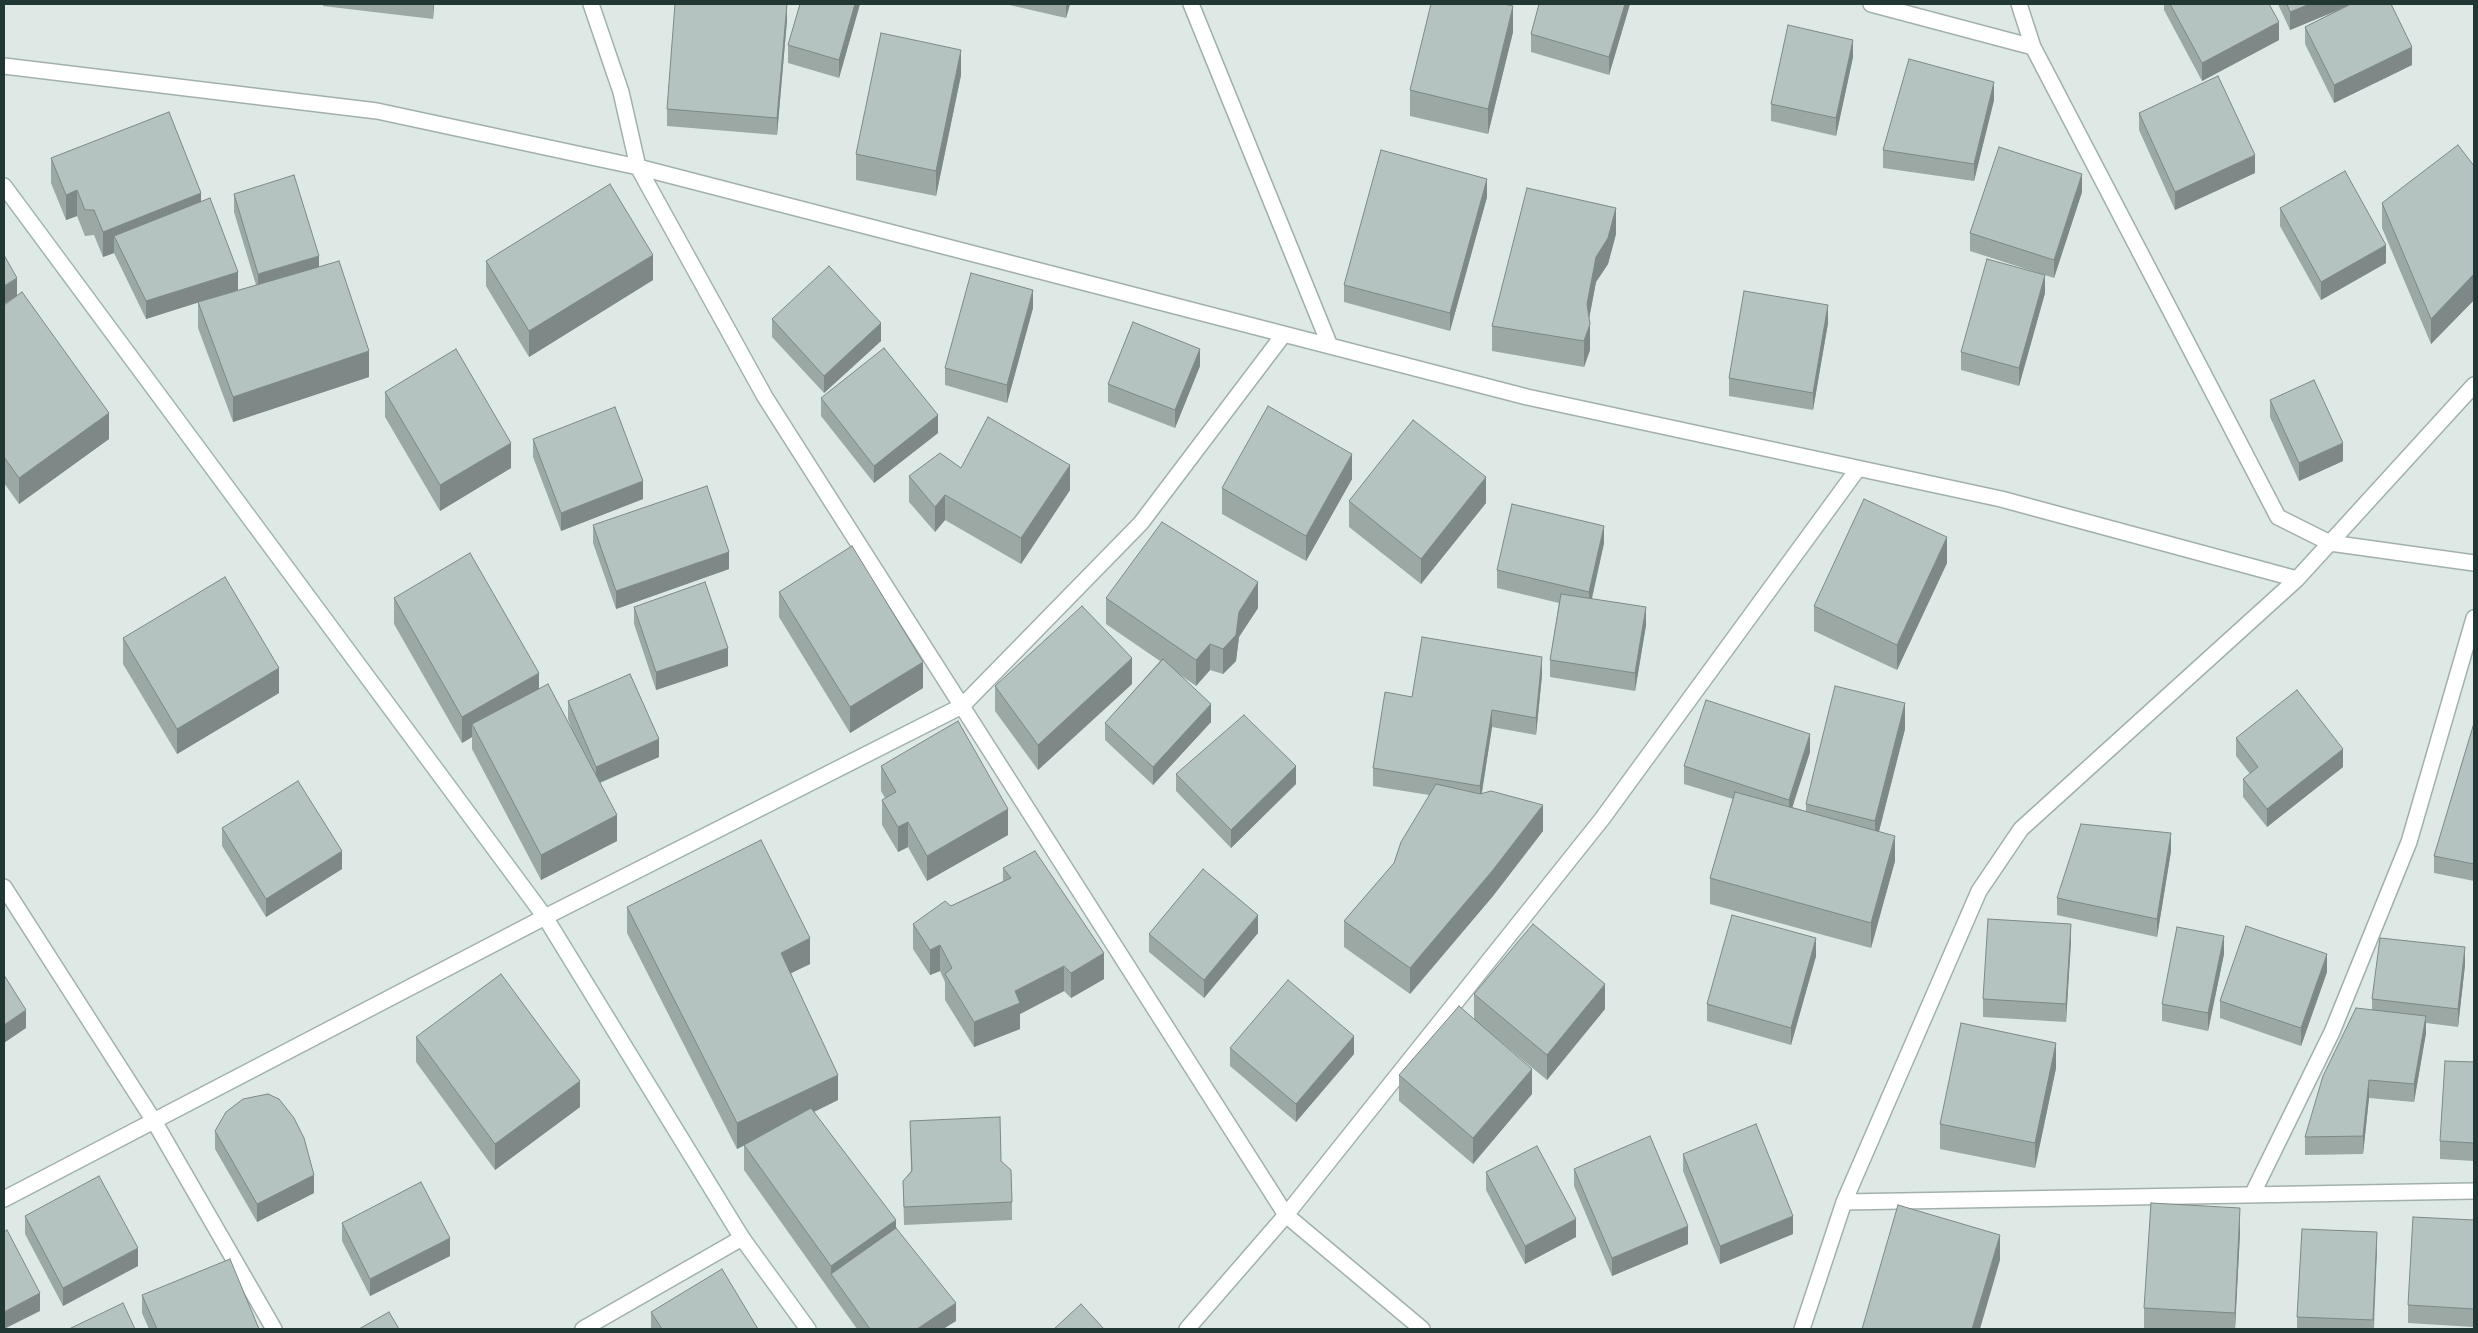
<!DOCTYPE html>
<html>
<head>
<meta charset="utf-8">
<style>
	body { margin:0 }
	#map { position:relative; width:2478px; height:1333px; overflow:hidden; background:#dee9e6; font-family:"Exo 2",sans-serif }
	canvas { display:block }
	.frame { position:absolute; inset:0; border:5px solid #213734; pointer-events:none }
</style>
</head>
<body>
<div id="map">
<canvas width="2478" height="1333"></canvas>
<div class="frame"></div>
</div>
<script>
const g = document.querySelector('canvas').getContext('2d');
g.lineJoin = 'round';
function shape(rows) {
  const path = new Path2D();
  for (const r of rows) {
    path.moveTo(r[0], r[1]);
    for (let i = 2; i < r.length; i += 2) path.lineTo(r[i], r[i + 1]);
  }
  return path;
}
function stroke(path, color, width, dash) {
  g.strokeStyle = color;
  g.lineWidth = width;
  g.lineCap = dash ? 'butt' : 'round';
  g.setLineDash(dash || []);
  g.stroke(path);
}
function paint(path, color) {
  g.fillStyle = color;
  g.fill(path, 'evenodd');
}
const street = shape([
	[591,4,621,92,638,167,765,397,1286,1215,1422,1329],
	[1191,4,1330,346],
	[1871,4,2033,47],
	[2019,4,2033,47,2278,517,2330,543,2474,563],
	[4,66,377,111,638,167,1527,397,2001,499,2297,579],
	[4,887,154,1121,274,1329],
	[2252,1195,2332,1032,2409,842,2474,618],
	[4,1199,545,917,962,706,1141,523,1284,334],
	[1844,1202,2474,1191],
	[583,1329,742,1238],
	[1187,1329,1286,1215,1602,819,1857,470],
	[1802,1329,1844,1202,1979,891,2021,829,2297,579,2474,385]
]);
const secondary = shape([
	[4,186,545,917,742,1238,808,1329]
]);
const wall = shape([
	[323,4,434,4,433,19,323,6],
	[800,4,860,4,839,78,788,63,788,45],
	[1005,4,1070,4,1066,18],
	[1539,4,1630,4,1609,75,1531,52,1531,34],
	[2164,4,2269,4,2279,40,2202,81,2164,10],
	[2278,4,2391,4,2412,65,2334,103,2305,44,2305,27,2342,8,2290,30],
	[787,20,777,135,667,126,667,109],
	[1513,32,1488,134,1410,116,1410,90],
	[1853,57,1836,136,1771,121,1771,104],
	[961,75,936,196,856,180,856,154],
	[1994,100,1974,181,1883,168,1883,150],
	[2139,113,2255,173,2175,210,2139,130],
	[51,158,201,202,238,290,205,300,256,285,234,212,234,194,319,267,369,377,233,422,198,328,198,302,146,319,114,253,103,257,94,235,85,236,77,216,66,220,51,183],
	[2474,166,2474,300,2431,344,2382,228,2382,203],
	[2082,192,2054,278,1970,251,1970,233],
	[1487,197,1450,331,1344,302,1344,285],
	[2280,208,2386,263,2321,300,2280,226],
	[1616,234,1608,264,1596,282,1589,319,1590,350,1584,367,1492,351,1492,326],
	[486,261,653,280,529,357,486,286],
	[2045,293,2019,386,1961,370,1961,352],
	[17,295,109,439,19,504,4,483,4,305],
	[1033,308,1007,403,945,385,945,368],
	[772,319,881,341,824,393,772,337],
	[1828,323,1813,410,1729,396,1729,378],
	[1200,366,1175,428,1108,402,1108,384],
	[385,392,511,468,440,511,385,417],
	[821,398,938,433,874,483,821,416],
	[2270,400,2343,461,2299,481,2270,417],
	[533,439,643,499,561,531,533,457],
	[961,468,1070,490,1021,564,945,520,935,532,909,502,909,476],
	[1352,479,1306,561,1222,514,1222,488],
	[1349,501,1486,503,1421,584,1349,527],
	[593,525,729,569,616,609,593,543],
	[1604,543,1592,599,1646,625,1635,691,1550,677,1550,660,1559,603,1497,588,1497,570],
	[1947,563,1897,670,1814,631,1814,606],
	[779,592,923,688,850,733,779,617],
	[394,598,539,689,573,732,568,719,568,701,659,757,600,783,617,841,541,880,472,749,472,737,462,743,394,624],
	[1106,598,1258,608,1239,637,1236,661,1223,674,1210,670,1196,686,1179,674,1211,722,1153,785,1105,740,1105,723,1160,661,1106,624],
	[634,607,728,666,656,690,634,624],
	[123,638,279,693,177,754,123,664],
	[1542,675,1536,735,1492,727,1482,793,1543,831,1493,896,1410,994,1344,947,1344,921,1394,863,1429,795,1373,786,1373,768,1412,697],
	[1132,684,1038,770,995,711,995,686],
	[2474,723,2474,881,2434,873,2434,856],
	[1905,729,1879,831,1895,861,1871,948,1710,904,1710,878,1733,799,1684,784,1684,766,1810,752,1792,807,1806,811,1806,804],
	[2236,738,2343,767,2267,827,2243,797,2243,779,2250,774,2236,756],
	[881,766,1008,835,927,881,908,847,898,852,882,825,882,800,885,798,881,791],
	[1176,774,1296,784,1231,848,1176,791],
	[222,828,342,869,266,917,222,846],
	[2171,851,2157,937,2057,915,2057,898],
	[1003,868,1104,979,1071,998,1064,991,1020,1014,1020,1029,974,1047,945,1000,945,982,940,971,930,975,913,949,913,924,1003,881],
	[627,907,810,964,791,973,838,1100,814,1112,896,1228,956,1321,943,1329,857,1329,744,1170,744,1145,737,1149,627,933],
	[1258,933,1204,998,1149,952,1149,934],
	[2071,941,2066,1022,1983,1017,1983,999],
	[2224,954,2208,1031,2162,1021,2162,1004],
	[1816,956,1791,1045,1707,1021,1707,1004],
	[2465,965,2458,1027,2426,1023,2426,1033,2414,1102,2369,1098,2363,1154,2305,1155,2305,1137,2372,1010,2372,999],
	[2327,972,2301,1046,2220,1018,2220,1001],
	[1474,994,1605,1009,1547,1080,1495,1037,1532,1094,1473,1164,1399,1101,1399,1075,1474,1019],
	[416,1037,580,1107,495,1170,416,1062],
	[1230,1048,1354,1054,1296,1122,1230,1066],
	[2474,1062,2474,1161,2440,1159,2440,1141],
	[2056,1068,2035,1168,1940,1149,1940,1124],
	[910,1121,1001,1161,1012,1202,1012,1220,904,1225,903,1181,911,1171],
	[215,1131,314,1193,257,1222,215,1149],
	[1683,1154,1793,1234,1720,1264,1683,1171],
	[1574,1169,1688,1244,1612,1276,1574,1186],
	[1486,1172,1576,1237,1525,1264,1486,1190],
	[25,1216,138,1266,63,1306,25,1234],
	[2474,1220,2474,1327,2408,1323,2408,1305],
	[342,1223,450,1256,370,1296,342,1241],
	[2240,1233,2235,1329,2144,1329,2144,1308],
	[2377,1249,2374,1329,2297,1329,2297,1317],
	[142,1295,259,1329,149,1329,142,1313],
	[651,1312,758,1329,651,1329]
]);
const shadedWall = shape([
	[433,4,434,4,433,19],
	[787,4,787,20,777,135,777,118],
	[855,4,860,4,839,78,839,60],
	[1066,4,1070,4,1066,18],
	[1625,4,1630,4,1609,75,1609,57],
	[2310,4,2353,4,2290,30,2290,12],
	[1513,6,1513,32,1488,134,1488,109],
	[2279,22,2279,40,2202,81,2202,63],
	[1853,40,1853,57,1836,136,1836,118],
	[2412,47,2412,65,2334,103,2334,85],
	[961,50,961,75,936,196,936,171],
	[1994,82,1994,100,1974,181,1974,164],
	[2255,155,2255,173,2175,210,2175,192],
	[2082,174,2082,192,2054,278,2054,260],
	[1487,179,1487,197,1450,331,1450,313],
	[77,190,77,216,66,220,66,195],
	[201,193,201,219,114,236,114,253,103,257,103,232],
	[1616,208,1616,234,1608,264,1596,282,1587,329,1587,304,1596,257],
	[2386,245,2386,263,2321,300,2321,282],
	[653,255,653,280,529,357,529,331],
	[319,256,319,274,258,292,258,274],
	[238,272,238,290,146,319,146,301],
	[2474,274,2474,300,2431,344,2431,319],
	[2045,275,2045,293,2019,386,2019,368],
	[17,278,17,296,4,304,4,286],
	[1033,290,1033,308,1007,403,1007,385],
	[1828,305,1828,323,1813,410,1813,393],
	[881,323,881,341,824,393,824,376],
	[1590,324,1590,350,1584,367,1584,341],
	[1200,349,1200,366,1175,428,1175,410],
	[369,351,369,377,233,422,233,397],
	[109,413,109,439,19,504,19,478],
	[938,415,938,433,874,483,874,466],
	[511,443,511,468,440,511,440,485],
	[2343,443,2343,461,2299,481,2299,463],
	[1352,454,1352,479,1306,561,1306,536],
	[1070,465,1070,490,1021,564,1021,538],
	[1486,477,1486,503,1421,584,1421,559],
	[643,481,643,499,561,531,561,513],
	[945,495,945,520,935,532,935,507],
	[1604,526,1604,543,1589,610,1589,592],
	[1947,537,1947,563,1897,670,1897,645],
	[729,552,729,569,616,609,616,591],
	[1258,582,1258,608,1239,637,1236,661,1223,674,1223,649,1239,612],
	[1646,607,1646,625,1635,691,1635,673],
	[1210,644,1210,670,1196,686,1196,660],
	[728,648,728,666,656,690,656,672],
	[1542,657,1542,675,1536,735,1536,718],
	[1132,658,1132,684,1038,770,1038,745],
	[923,662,923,688,850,733,850,707],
	[279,668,279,693,177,754,177,729],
	[539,673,539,698,472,724,472,737,462,743,462,717],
	[1905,703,1905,729,1875,847,1875,821],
	[1211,704,1211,722,1153,785,1153,767],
	[1492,710,1492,727,1480,803,1480,786],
	[1810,734,1810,752,1789,818,1789,800],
	[659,739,659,757,596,784,596,767],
	[2343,749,2343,767,2267,827,2267,809],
	[1296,766,1296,784,1231,848,1231,830],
	[1543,805,1543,831,1493,896,1410,994,1410,968],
	[1008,809,1008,835,927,881,927,856],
	[617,815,617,841,541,880,541,855],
	[908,822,908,847,898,852,898,827],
	[2171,833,2171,851,2157,937,2157,919],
	[1895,836,1895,861,1871,948,1871,923],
	[342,851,342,869,266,917,266,899],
	[1258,915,1258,933,1204,998,1204,980],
	[2071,924,2071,941,2066,1022,2066,1004],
	[2224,936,2224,954,2208,1031,2208,1013],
	[810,938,810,964,781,978,781,953],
	[1816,938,1816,956,1791,1045,1791,1028],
	[940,945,940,971,930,975,930,950],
	[2465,947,2465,965,2458,1027,2458,1009],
	[1104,953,1104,979,1071,998,1071,973],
	[2327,954,2327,972,2301,1046,2301,1028],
	[1064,966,1064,991,1020,1014,1020,1029,974,1047,974,1022,1015,991],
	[1605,984,1605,1009,1547,1080,1547,1055],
	[26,1010,26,1028,4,1043,4,1025],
	[2426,1016,2426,1033,2414,1102,2414,1084],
	[1354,1036,1354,1054,1296,1122,1296,1104],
	[2056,1043,2056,1068,2035,1168,2035,1143],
	[1532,1069,1532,1094,1473,1164,1473,1138],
	[838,1075,838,1100,737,1149,737,1123],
	[2369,1080,2369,1098,2363,1154,2363,1136],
	[580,1081,580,1107,495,1170,495,1144],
	[314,1175,314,1193,257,1222,257,1204],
	[2240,1208,2240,1233,2235,1329,2235,1313],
	[1793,1216,1793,1234,1720,1264,1720,1246],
	[1576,1219,1576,1237,1525,1264,1525,1246],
	[896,1220,896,1246,831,1274,831,1266],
	[1688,1226,1688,1244,1612,1276,1612,1258],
	[2377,1232,2377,1249,2373,1329,2373,1320],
	[2000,1235,2000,1260,1980,1329,1972,1329],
	[450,1238,450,1256,370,1296,370,1279],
	[138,1248,138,1266,63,1306,63,1288],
	[40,1293,40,1311,4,1329,4,1312],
	[956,1303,956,1321,943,1329,917,1329]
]);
const building = shape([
	[675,4,787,4,777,118,667,109,675,4],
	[800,4,855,4,839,60,788,45,800,4],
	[1431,4,1503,4,1513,6,1488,109,1410,90,1431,4],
	[1539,4,1625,4,1609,57,1531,34,1539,4],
	[2170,4,2269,4,2279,22,2202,63,2170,4],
	[2287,4,2310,4,2290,12,2287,4],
	[2351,4,2391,4,2412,47,2334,85,2305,27,2351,4],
	[1788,25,1853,40,1836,118,1771,104,1788,25],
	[881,33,961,50,936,171,856,154,881,33],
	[1909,59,1994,82,1974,164,1883,150,1909,59],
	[2218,76,2255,155,2175,192,2139,113,2218,76],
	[169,112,201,193,103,232,94,210,85,210,77,190,66,195,51,158,169,112],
	[2458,145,2474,166,2474,274,2431,319,2382,203,2458,145],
	[1999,147,2082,174,2054,260,1970,233,1999,147],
	[1381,150,1487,179,1450,313,1344,285,1381,150],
	[2345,171,2386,245,2321,282,2280,208,2345,171],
	[294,175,319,256,258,274,234,194,294,175],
	[610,184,653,255,529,331,486,261,610,184],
	[1527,188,1616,208,1608,238,1596,257,1587,304,1590,324,1584,341,1492,326,1527,188],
	[210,198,238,272,146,301,114,236,210,198],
	[4,255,17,278,4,286,4,255],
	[1987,259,2045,275,2019,368,1961,352,1987,259],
	[339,261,369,351,233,397,198,302,339,261],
	[829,266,881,323,824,376,772,319,829,266],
	[971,273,1033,290,1007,385,945,368,971,273],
	[1744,291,1828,305,1813,393,1729,378,1744,291],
	[22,292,109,413,19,478,4,457,4,305,22,292],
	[1133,322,1200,349,1175,410,1108,384,1133,322],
	[884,348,938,415,874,466,821,398,884,348],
	[456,349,511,443,440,485,385,392,456,349],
	[2314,380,2343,443,2299,463,2270,400,2314,380],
	[1268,406,1352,454,1306,536,1222,488,1268,406],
	[615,407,643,481,561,513,533,439,615,407],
	[988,417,1070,465,1021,538,945,495,935,507,909,476,940,453,961,468,988,417],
	[1413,420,1486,477,1421,559,1349,501,1413,420],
	[707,486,729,552,616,591,593,525,707,486],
	[1864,499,1947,537,1897,645,1814,606,1864,499],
	[1512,504,1604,526,1589,592,1497,570,1512,504],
	[1162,522,1258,582,1239,612,1236,635,1223,649,1210,644,1196,660,1106,598,1162,522],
	[852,546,923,662,850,707,779,592,852,546],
	[470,553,539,673,462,717,394,598,470,553],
	[225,577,279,668,177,729,123,638,225,577],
	[705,582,728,648,656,672,634,607,705,582],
	[1561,594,1646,607,1635,673,1550,660,1561,594],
	[1082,606,1132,658,1038,745,995,686,1082,606],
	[1422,637,1542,657,1536,718,1492,710,1480,786,1373,768,1385,692,1412,697,1422,637],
	[1163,659,1211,704,1153,767,1105,723,1163,659],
	[630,674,659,739,596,767,568,701,630,674],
	[548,684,617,815,541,855,472,724,548,684],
	[1835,686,1905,703,1875,821,1806,804,1835,686],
	[2297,690,2343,749,2267,809,2243,779,2258,767,2236,738,2297,690],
	[1706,700,1810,734,1789,800,1684,766,1706,700],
	[1244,715,1296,766,1231,830,1176,774,1244,715],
	[958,721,1008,809,927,856,908,822,898,827,882,800,896,792,881,766,958,721],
	[2474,723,2474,864,2434,856,2474,723],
	[298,781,342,851,266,899,222,828,298,781],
	[1436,784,1480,794,1491,791,1543,805,1493,870,1410,968,1344,921,1394,863,1401,842,1436,784],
	[1735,792,1895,836,1871,923,1710,878,1735,792],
	[2081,824,2171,833,2157,919,2057,898,2081,824],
	[761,840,810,938,781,953,838,1075,737,1123,627,907,761,840],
	[1035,851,1104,953,1071,973,1064,966,1015,991,1020,1003,974,1022,945,974,952,968,940,945,930,950,913,924,945,901,951,906,1011,878,1003,868,1035,851],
	[1203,869,1258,915,1204,980,1149,934,1203,869],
	[1732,915,1816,938,1791,1028,1707,1004,1732,915],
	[1988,919,2071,924,2066,1004,1983,999,1988,919],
	[1533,924,1605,984,1547,1055,1474,994,1533,924],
	[2246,926,2327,954,2301,1028,2220,1001,2246,926],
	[2177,927,2224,936,2208,1013,2162,1004,2177,927],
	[2380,938,2465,947,2458,1009,2372,999,2380,938],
	[501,974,580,1081,495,1144,416,1037,501,974],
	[4,975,26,1010,4,1025,4,975],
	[1288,980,1354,1036,1296,1104,1230,1048,1288,980],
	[1459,1006,1532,1069,1473,1138,1399,1075,1459,1006],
	[2356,1008,2426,1016,2414,1084,2369,1080,2363,1136,2305,1137,2323,1076,2356,1008],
	[1961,1023,2056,1043,2035,1143,1940,1124,1961,1023],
	[2445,1061,2474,1062,2474,1143,2440,1141,2445,1061],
	[268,1094,279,1099,294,1118,304,1138,314,1175,257,1204,215,1131,226,1112,243,1099,268,1094],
	[811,1108,896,1220,831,1266,744,1145,811,1108],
	[1000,1117,1001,1161,1011,1170,1012,1202,904,1207,903,1181,912,1171,910,1121,1000,1117],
	[1756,1124,1793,1216,1720,1246,1683,1154,1756,1124],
	[1650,1136,1688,1226,1612,1258,1574,1169,1650,1136],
	[1537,1146,1576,1219,1525,1246,1486,1172,1537,1146],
	[99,1176,138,1248,63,1288,25,1216,99,1176],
	[421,1182,450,1238,370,1279,342,1223,421,1182],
	[2151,1203,2240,1208,2235,1313,2144,1308,2151,1203],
	[1898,1205,2000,1235,1972,1329,1862,1329,1898,1205],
	[2413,1217,2474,1220,2474,1309,2408,1305,2413,1217],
	[896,1228,956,1303,917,1329,870,1329,831,1274,896,1228],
	[2302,1229,2377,1232,2373,1320,2297,1317,2302,1229],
	[7,1230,40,1293,4,1312,4,1232,7,1230],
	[230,1259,259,1329,157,1329,142,1295,230,1259],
	[722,1269,758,1329,662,1329,651,1312,722,1269],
	[123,1303,135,1329,69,1329,123,1303],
	[1081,1304,1104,1329,1054,1329,1081,1304],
	[389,1312,399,1329,359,1329,389,1312]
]);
stroke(street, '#a2b0ad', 18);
stroke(secondary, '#9fb4af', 18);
stroke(street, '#fff', 15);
stroke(secondary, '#fff', 15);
paint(wall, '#9ba8a4');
paint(shadedWall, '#7e8886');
paint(building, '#b4c3bf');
stroke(building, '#7e8886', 1);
</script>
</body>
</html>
